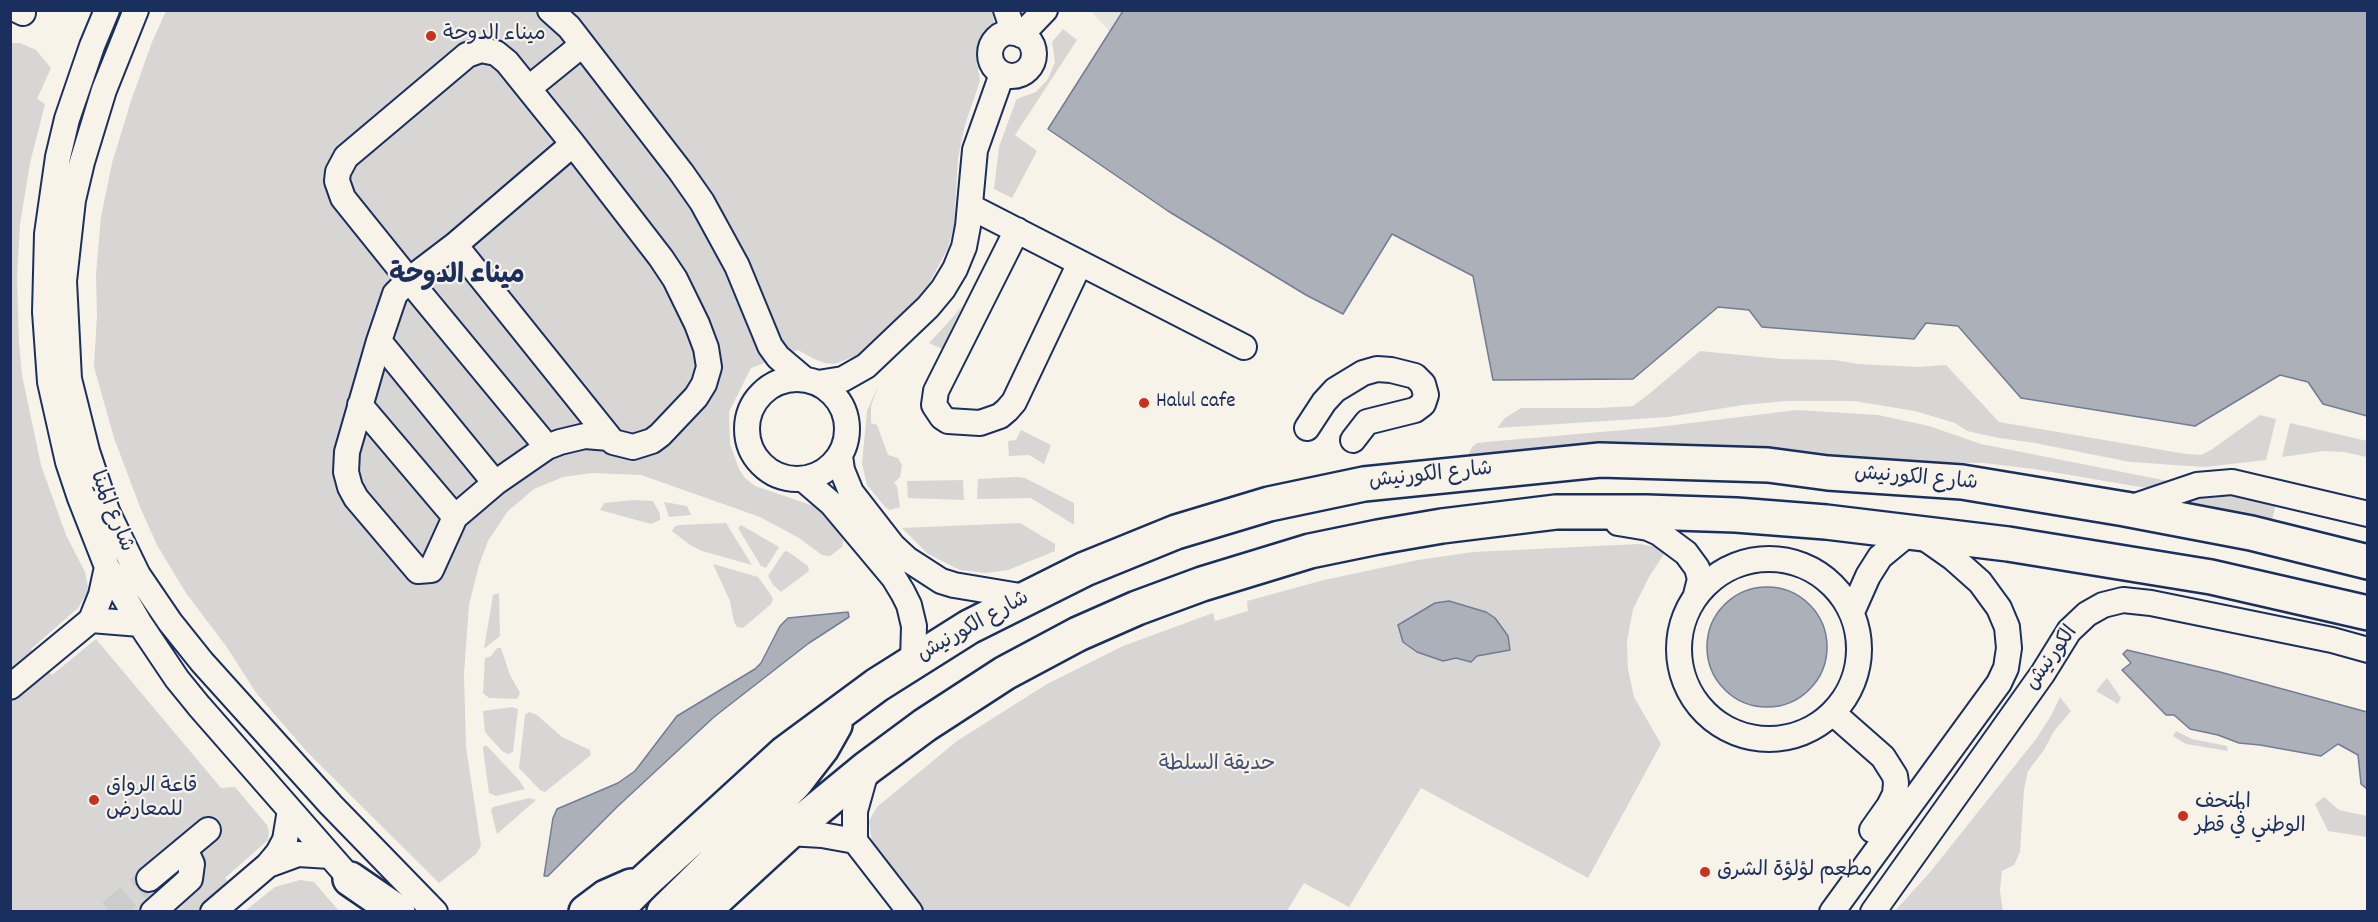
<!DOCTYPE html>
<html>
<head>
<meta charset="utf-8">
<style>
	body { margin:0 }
	#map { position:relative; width:2378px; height:922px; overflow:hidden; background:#f7f3e8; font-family:Dekko,sans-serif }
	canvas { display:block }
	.frame { position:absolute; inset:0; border:12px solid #1b2f5e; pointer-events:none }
</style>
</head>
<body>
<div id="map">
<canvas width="2378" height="922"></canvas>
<div class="frame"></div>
</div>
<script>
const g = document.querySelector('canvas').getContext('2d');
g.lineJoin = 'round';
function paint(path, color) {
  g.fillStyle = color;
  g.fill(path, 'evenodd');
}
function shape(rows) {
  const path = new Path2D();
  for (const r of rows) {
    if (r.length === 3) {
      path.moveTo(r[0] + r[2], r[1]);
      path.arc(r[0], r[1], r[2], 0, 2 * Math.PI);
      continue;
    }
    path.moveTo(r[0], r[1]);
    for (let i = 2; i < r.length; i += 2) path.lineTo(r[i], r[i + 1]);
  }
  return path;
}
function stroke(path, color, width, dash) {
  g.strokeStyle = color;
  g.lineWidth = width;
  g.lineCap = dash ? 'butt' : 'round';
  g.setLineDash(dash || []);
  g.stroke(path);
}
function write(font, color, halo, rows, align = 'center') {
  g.font = font + ' Dekko,"Playpen Sans Arabic",sans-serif';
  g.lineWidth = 4.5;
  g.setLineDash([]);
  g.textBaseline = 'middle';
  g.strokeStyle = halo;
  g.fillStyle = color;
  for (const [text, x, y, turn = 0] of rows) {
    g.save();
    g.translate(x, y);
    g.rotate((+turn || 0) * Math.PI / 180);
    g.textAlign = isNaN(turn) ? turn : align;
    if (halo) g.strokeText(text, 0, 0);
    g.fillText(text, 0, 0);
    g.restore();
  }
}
const built = shape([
	[1091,11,1123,11,1110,32]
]);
const green = shape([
	[166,11,992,11,994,21,993,31,983,43,979,54,977,62,980,81,965,125,958,158,954,228,947,250,924,293,858,355,835,364,825,363,814,359,798,350,751,368,729,412,730,444,739,469,745,478,755,486,817,507,844,538,842,547,830,556,822,555,799,538,760,517,641,475,592,473,563,477,534,489,508,511,488,541,479,565,469,605,464,674,466,747,481,846,476,854,439,883,308,753,257,694,226,646,186,593,157,545,140,507,114,438,94,367,97,315,96,274,101,217,112,163,131,101,152,42],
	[1063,29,1077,40,1015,135,1037,151,1012,198,994,189,999,147,1015,103,1017,99,1036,92,1048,79,1055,62,1052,42],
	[11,43,20,43,36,50,51,68,37,99,45,104,30,163,20,224,17,279,19,342,22,375,41,465,66,535,85,572,88,587,87,593,78,608,31,649,52,675,96,639,221,788,235,787,267,825,269,832,268,840,225,878,242,899,226,911,11,912],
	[962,306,942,349,929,343,953,317],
	[1700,351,1781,359,1835,360,1858,364,1919,367,1946,365,1999,422,2186,454,2201,455,2211,450,2260,415,2276,419,2266,460,2205,467,2130,462,2035,443,1999,438,1967,431,1955,423,1915,411,1854,401,1786,401,1743,405,1668,417,1497,428,1505,418,1521,408,1599,408,1633,406,1649,394],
	[879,384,871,406,871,423,877,425,888,455,898,458,902,465,900,477,894,483,897,486,900,507,890,510,885,507,867,485,862,464,867,411],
	[1797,410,1878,415,1929,426,1981,444,2168,481,2198,482,2158,490,2034,469,1984,463,1903,462,1738,452,1588,449,1528,451,1468,456,1472,447,1477,443,1486,442,1658,427],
	[2290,423,2367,441,2367,457,2344,452,2324,451,2282,457],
	[1021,430,1051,445,1044,464,1029,455,1009,456,1008,441,1016,440],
	[1016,477,1025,478,1074,503,1074,525,1031,498,977,499,978,479],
	[963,480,964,500,908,498,907,481],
	[2222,492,2276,503,2272,520,2180,503],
	[633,500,653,501,660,514,660,520,651,524,600,510,604,503],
	[664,502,687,506,691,515,669,517],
	[726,523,752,565,702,551,690,545,672,531,675,526,680,525],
	[1020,523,1055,544,1055,551,1008,570,986,573,960,570,928,554,902,528],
	[741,525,779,547,766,568,761,566,738,528],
	[1639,544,1658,547,1666,551,1649,577,1633,609,1627,641,1628,669,1634,697,1661,744,1588,878,1421,788,1349,907,1304,883,1287,911,921,911,879,855,872,842,869,821,877,807,957,741,1047,684,1123,646,1213,613,1215,621,1248,611,1247,601,1324,580,1418,560,1473,552],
	[787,551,808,566,809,571,781,592,773,585,768,576,784,552],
	[713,564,758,577,771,595,773,599,771,604,743,628,737,627,734,622,730,601],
	[499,593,500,636,484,649,493,595],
	[497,648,501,648,510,675,520,693,517,699,489,698,483,693,485,658,491,656],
	[2107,678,2121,698,2118,704,2096,691],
	[2060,697,2071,711,2054,731,2044,750,2028,771,2024,790,2020,852,2014,865,2002,871,2000,891,2003,911,1895,911,1931,871,2036,739,2052,714],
	[512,707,518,709,513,752,508,754,502,751,485,732,483,711],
	[529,712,537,715,562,737,590,750,591,755,545,792,540,790,519,768,525,715],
	[2176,731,2192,739,2227,746,2228,751,2186,744,2173,736],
	[484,746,487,746,519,780,525,789,496,796,489,793,483,749],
	[2324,797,2339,810,2367,816,2367,837,2328,831,2315,804],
	[529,798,536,800,497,834,491,810,493,807],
	[300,880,314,882,339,911,245,911,275,887]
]);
const water = shape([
	[1123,11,2367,11,2367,416,2323,404,2308,382,2280,375,2195,426,2021,398,1958,326,1926,323,1914,339,1762,327,1749,310,1718,307,1633,379,1493,380,1473,276,1392,234,1343,314,1306,295,1168,211,1048,129,1123,11],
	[1767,647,60],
	[1449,601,1486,612,1495,618,1508,636,1510,650,1477,656,1471,662,1456,658,1443,661,1417,652,1403,642,1398,625,1435,603,1449,601],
	[848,612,849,617,809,643,714,717,617,807,548,876,544,876,553,818,557,809,618,783,635,771,677,716,755,669,761,663,780,626,788,618,848,612],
	[2127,650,2220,672,2367,712,2367,789,2361,784,2358,755,2338,744,2321,756,2260,745,2239,743,2218,735,2190,729,2174,715,2166,715,2122,670,2131,663,2123,654,2127,650]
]);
const minorTunnel = shape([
	[110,912,149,879]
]);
const minor = shape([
	[17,10,23,13],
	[107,10,92,46,67,119,58,157,47,234,45,312,50,382,68,462,80,498,107,567,140,624,177,679,199,706,361,891],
	[136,10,104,90,82,162,73,200,64,281,69,379,87,451,107,511,138,575,170,622,202,662,331,805,435,912],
	[550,10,569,27,681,172,702,202,737,266,770,346,778,357,804,379],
	[1006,10,1014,33],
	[1012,54,22],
	[1021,35,1045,10],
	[481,50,496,53,507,62,573,144,455,245,409,280,343,198,337,181,338,172,346,157,467,55,481,50],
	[529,88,582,45],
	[971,207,1244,347],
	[1017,230,936,391,934,405,942,417,948,421,980,423,1000,416,1007,410,1014,402,1080,263],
	[455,245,613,442,633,447,652,441,660,435,696,397,704,384,709,367,706,348,697,324,675,279,661,258,573,144],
	[379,341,495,483],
	[797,429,50],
	[818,383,843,379,866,366,928,307,943,289,955,269,964,247,968,226,975,150,1002,74],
	[360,405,455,517],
	[1307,428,1324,402,1335,390,1363,373,1377,369,1391,370,1415,376,1423,384,1426,395,1423,404,1415,410,1367,422,1353,440],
	[547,447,409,280,395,294,379,341,347,452,346,472,350,487,356,498,418,571,431,570,455,517,495,483,547,447,560,442,585,436,609,438],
	[840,456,842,470,851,492,893,546,907,559,941,581,954,585,1026,597],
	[803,479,832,504,894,578,903,593,909,605,914,626,913,661],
	[2126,509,2197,485,2232,482,2368,514],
	[1618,523,1648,528,1659,533,1686,553,1697,568,1700,579,1696,595],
	[1769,649,90],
	[91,620,140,624],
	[10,687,91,620,101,595,107,567],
	[1833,713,1883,757,1895,776,1896,783,1895,794,1889,806,1872,830],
	[867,768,855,811,855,841,910,912],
	[788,833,822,835,855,841],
	[268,865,298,854,330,856],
	[149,879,208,830],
	[153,912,190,879,192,864,185,849],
	[213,912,268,865,278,853,285,840,290,810],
	[1832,912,1999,683,2006,668,2009,648,2007,627,1999,608,1980,582,1953,558,1916,532,1903,538,1880,557,1868,576,1852,612],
	[1873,912,2043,673,2069,631,2087,614,2103,605,2123,600,2151,603,2332,640,2368,650]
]);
const highway = shape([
	[350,879,398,912],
	[586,912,606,897,631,886],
	[614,912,644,882,785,753,877,685,969,627,1085,569,1176,532,1269,504,1364,484,1600,460,1768,465,1828,473,1962,482,2125,509,2251,533,2368,562],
	[664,912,795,783,822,748,835,725],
	[702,912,788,833,867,768,925,725,1005,673,1078,634,1137,608,1202,584,1310,551,1378,537,1442,526,1556,512,1646,512,1736,515,1826,522,2008,544,2211,577,2368,613]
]);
const markers = [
	[431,36,6,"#c8321e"],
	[1144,403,6,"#c8321e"],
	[94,800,6,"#c8321e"],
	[2183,816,6,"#c8321e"],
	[1705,872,6,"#c8321e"]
];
const poiNames = [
	["ميناء الدوحة",443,36],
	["Halul cafe",1156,403],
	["قاعة الرواق",106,788],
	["للمعارض",106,812],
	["المتحف",2195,804],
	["الوطني في قطر",2195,828],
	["مطعم لؤلؤة الشرق",1717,872]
];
const streetNames = [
	["شارع الكورنيش",1431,477,-6],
	["شارع الكورنيش",1916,480,5],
	["شارع المينا",110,512,68],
	["شارع الكورنيش",974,628,-29],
	["الكورنيش",2053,659,-54]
];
const parkNames = [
	["حديقة السلطة",1217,766]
];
const districtNames = [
	["ميناء الدوحة",457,278]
];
paint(built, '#e6e5de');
paint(green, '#d7d6d4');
paint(water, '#acb0b9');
stroke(water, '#727c95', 1.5);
stroke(minorTunnel, '#cbcccc', 24, [24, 12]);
stroke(minor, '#1b2f5e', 28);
stroke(highway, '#1b2f5e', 38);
stroke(minor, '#f7f3e8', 24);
stroke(highway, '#f7f3e8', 33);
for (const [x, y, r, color] of markers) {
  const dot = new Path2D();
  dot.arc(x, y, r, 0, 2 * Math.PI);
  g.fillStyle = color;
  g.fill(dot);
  stroke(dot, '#f7f3e8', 2);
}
write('21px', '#1b2f5e', '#f7f3e8', poiNames, 'left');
write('21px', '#1b2f5e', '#f7f3e8', streetNames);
write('21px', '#415076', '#f7f3e8', parkNames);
write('bold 27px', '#1b2f5e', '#f7f3e8', districtNames);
</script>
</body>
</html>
